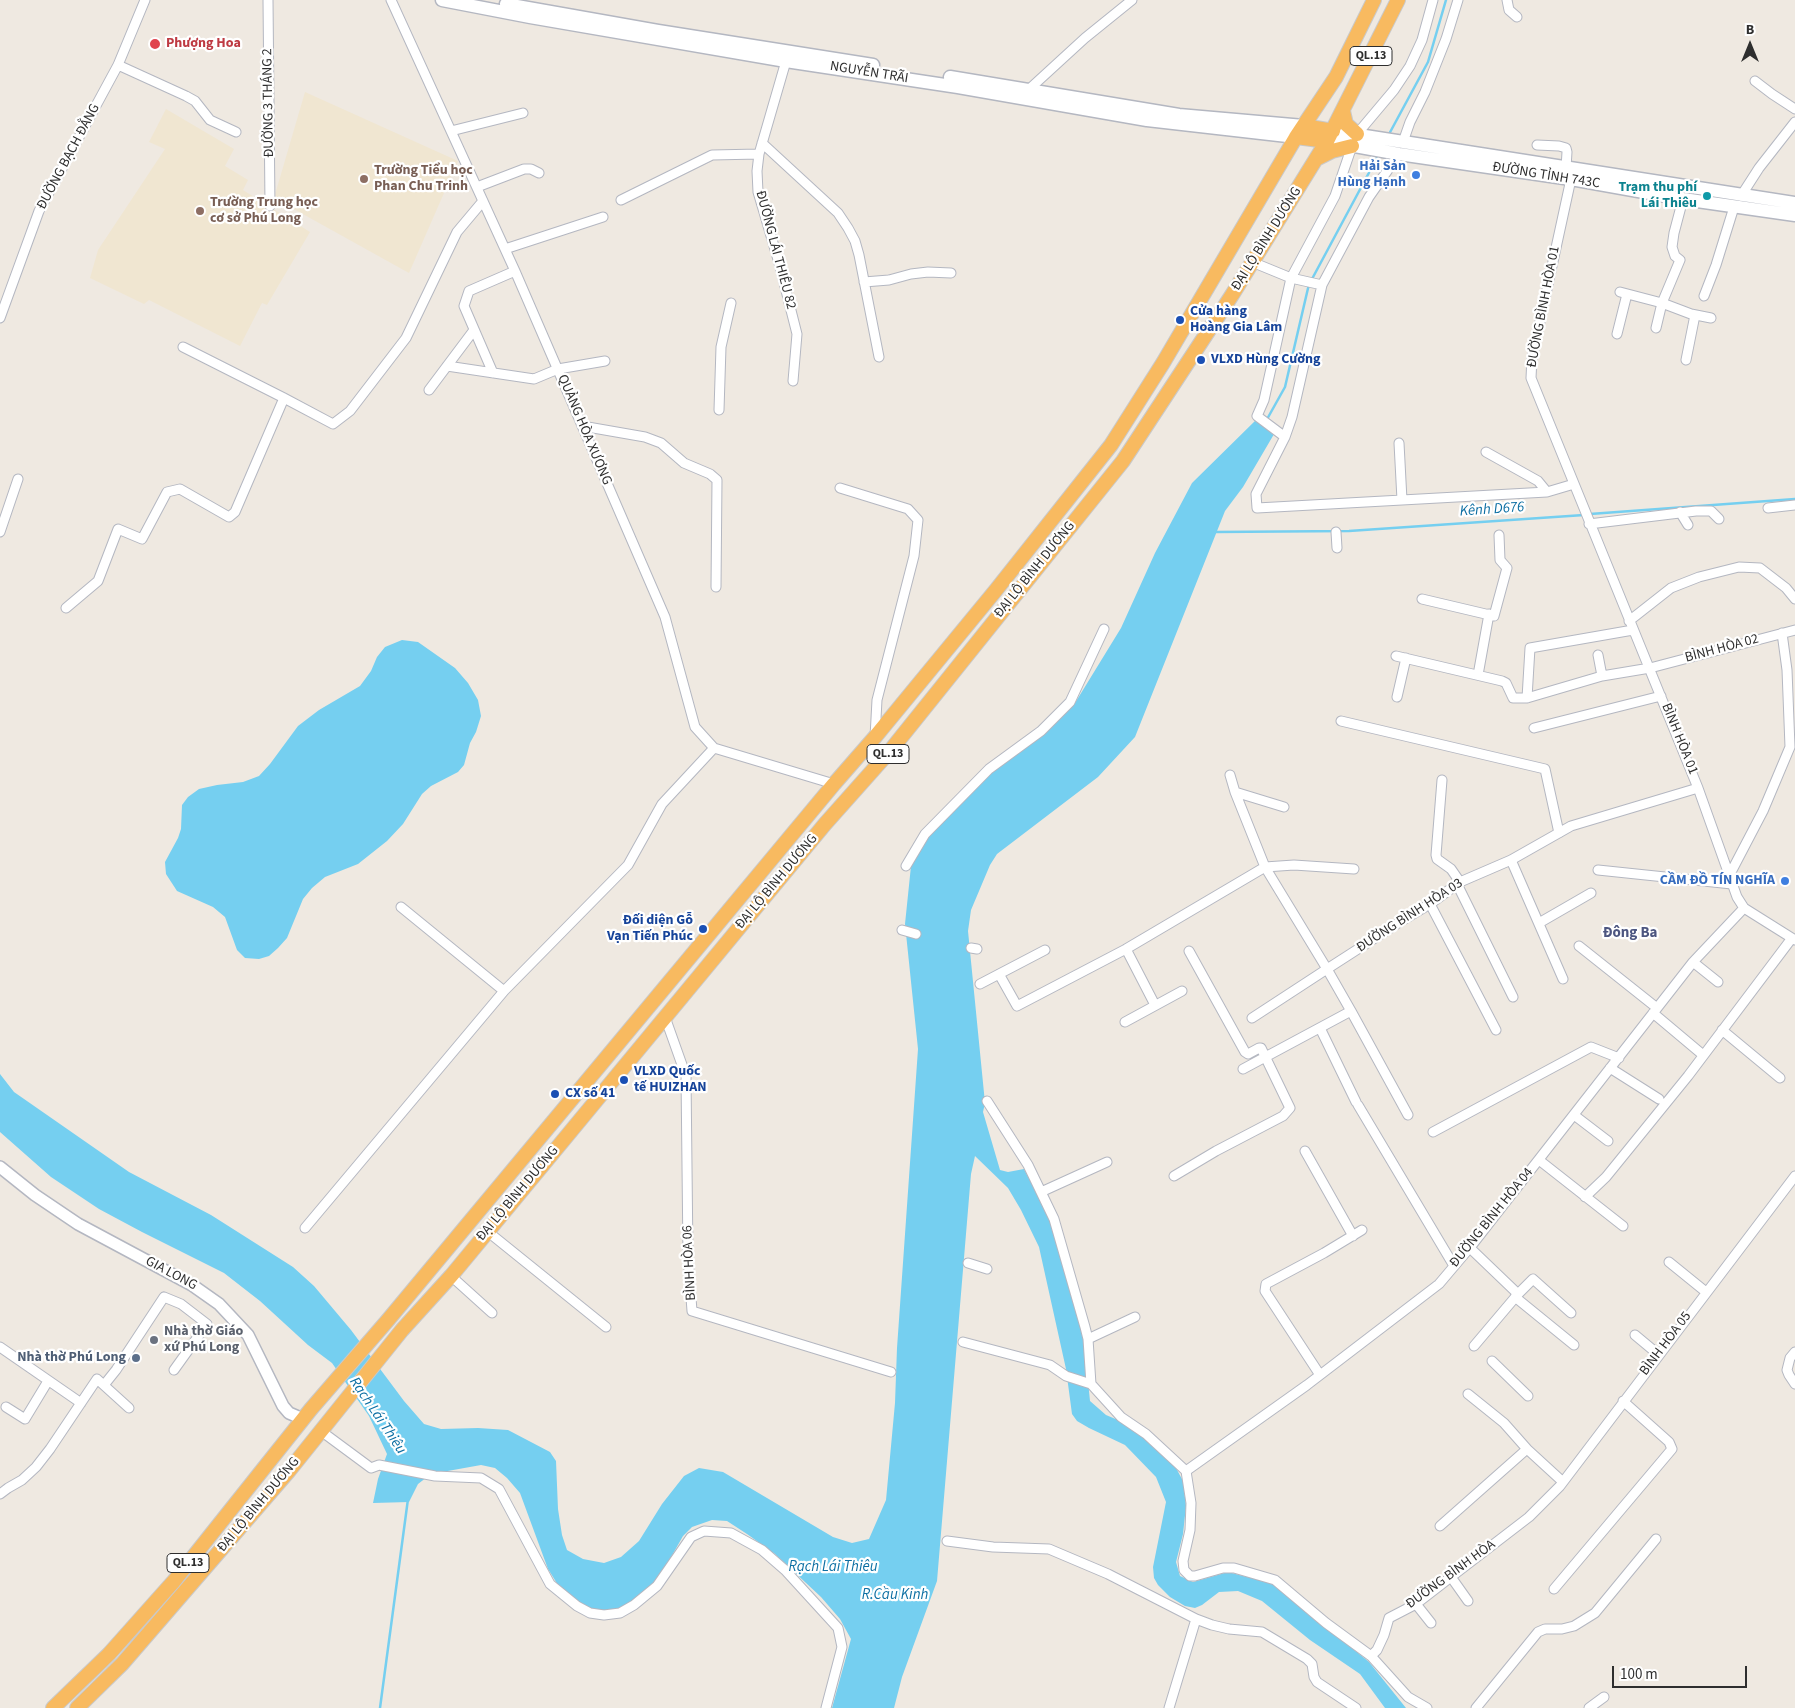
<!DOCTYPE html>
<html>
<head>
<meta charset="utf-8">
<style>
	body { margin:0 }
	#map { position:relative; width:1795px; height:1708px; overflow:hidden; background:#efe9e1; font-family:"Source Sans 3",sans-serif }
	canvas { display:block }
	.north { position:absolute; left:1725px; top:20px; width:50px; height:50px; -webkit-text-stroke:4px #fff; paint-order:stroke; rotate:0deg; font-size:14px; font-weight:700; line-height:20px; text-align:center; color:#2e2e2e }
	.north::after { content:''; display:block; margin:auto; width:18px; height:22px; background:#2e2e2e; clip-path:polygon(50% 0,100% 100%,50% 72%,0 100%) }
	.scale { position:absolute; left:1612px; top:1666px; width:135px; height:22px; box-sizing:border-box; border:2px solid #2e2e2e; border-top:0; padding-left:6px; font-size:15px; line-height:18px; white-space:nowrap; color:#2e2e2e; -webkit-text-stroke:4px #fff; paint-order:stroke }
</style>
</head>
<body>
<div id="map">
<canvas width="1795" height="1708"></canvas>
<div class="north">B</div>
<div class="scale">100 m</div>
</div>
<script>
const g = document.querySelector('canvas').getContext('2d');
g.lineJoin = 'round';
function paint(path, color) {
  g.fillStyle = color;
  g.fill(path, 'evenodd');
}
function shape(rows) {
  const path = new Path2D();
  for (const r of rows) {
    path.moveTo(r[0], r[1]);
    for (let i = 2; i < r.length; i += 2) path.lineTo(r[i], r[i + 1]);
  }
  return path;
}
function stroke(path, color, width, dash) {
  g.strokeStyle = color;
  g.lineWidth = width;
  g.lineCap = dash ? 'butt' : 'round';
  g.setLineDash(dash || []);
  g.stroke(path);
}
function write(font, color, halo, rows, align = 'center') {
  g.font = font + ' "Source Sans 3",sans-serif';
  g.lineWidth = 4.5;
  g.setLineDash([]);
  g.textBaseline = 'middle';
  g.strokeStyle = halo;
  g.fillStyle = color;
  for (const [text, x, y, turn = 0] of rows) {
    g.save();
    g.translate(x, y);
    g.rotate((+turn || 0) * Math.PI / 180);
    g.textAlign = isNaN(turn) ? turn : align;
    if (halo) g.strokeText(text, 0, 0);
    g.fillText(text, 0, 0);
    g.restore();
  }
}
const education = shape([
	[305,92,458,161,409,273,274,198],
	[166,109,234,149,225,166,248,180,243,190,310,232,267,305,262,303,240,346,149,300,144,304,90,278,98,250,165,149,149,142]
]);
const water = shape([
	[1258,418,1277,429,1243,487,1225,511,1135,737,1098,777,997,854,990,865,971,910,968,931,985,1103,983,1112,1000,1170,1008,1172,1024,1169,1051,1220,1084,1341,1090,1401,1106,1415,1125,1423,1152,1444,1176,1468,1183,1481,1186,1506,1183,1534,1176,1562,1180,1576,1193,1582,1228,1572,1274,1584,1369,1662,1406,1708,1385,1708,1360,1674,1310,1640,1262,1601,1238,1591,1219,1592,1202,1605,1195,1608,1185,1606,1170,1597,1158,1585,1154,1578,1153,1567,1166,1502,1156,1477,1125,1445,1089,1428,1077,1421,1072,1414,1066,1369,1039,1247,1021,1210,1008,1188,975,1156,971,1174,937,1581,902,1677,894,1708,832,1708,851,1639,840,1619,821,1597,775,1554,747,1534,727,1521,712,1520,692,1527,683,1536,657,1582,617,1613,601,1614,563,1593,548,1569,520,1493,507,1478,495,1468,481,1465,431,1474,418,1484,409,1502,373,1503,378,1479,387,1454,369,1416,332,1363,308,1345,260,1301,224,1273,142,1232,99,1209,51,1177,0,1132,0,1074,14,1092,129,1172,211,1215,293,1267,314,1286,351,1330,404,1401,424,1424,441,1429,478,1428,508,1430,550,1452,556,1461,558,1509,562,1535,567,1550,583,1559,604,1563,621,1557,639,1541,662,1504,684,1476,699,1468,723,1472,833,1537,852,1543,869,1539,886,1500,895,1403,897,1348,918,1049,905,924,911,866,928,837,993,770,1045,733,1075,703,1121,628,1155,553,1192,483],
	[402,640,418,642,455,668,468,683,478,700,481,716,476,732,470,743,464,765,458,772,431,786,422,794,403,824,387,841,358,864,325,877,312,888,303,899,287,938,278,948,269,956,259,959,245,958,237,950,225,917,213,907,177,891,166,874,165,862,178,838,181,829,182,805,188,797,199,789,217,785,243,782,259,776,270,764,298,726,319,710,360,686,371,671,377,657,385,647]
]);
const stream = shape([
	[1388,136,1428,62,1446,0],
	[1312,279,1379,154],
	[1266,421,1285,387,1309,284],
	[1590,514,1795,499],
	[1215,532,1349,531,1584,515],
	[380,1708,408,1499]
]);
const minor = shape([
	[268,0,270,206],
	[391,0,515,271,665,617,695,727,714,748,834,784],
	[1507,0,1509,10,1517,17],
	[786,61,759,154,757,171,758,192,779,263,797,334,793,381],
	[118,65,186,96,195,101,210,120,236,132],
	[1755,81,1772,94,1795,109],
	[1025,93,1085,38,1132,0],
	[451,131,523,113],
	[1357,134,1394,90,1410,66,1422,40,1433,0],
	[1403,142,1410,122,1425,92,1446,39,1458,0],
	[762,143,838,213,848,228,855,241,859,255,879,357],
	[1537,145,1559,146,1566,148,1567,152,1566,168],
	[1399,154,1369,197,1322,285,1292,417,1285,437,1256,494,1257,508,1547,492,1574,484],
	[1571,179,1532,358,1531,378,1698,788,1737,897,1744,908,1795,940],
	[477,187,524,169,531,169,539,173],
	[1741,196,1759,168,1795,122],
	[1683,199,1674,233,1672,247,1675,256,1680,260,1662,303,1691,314,1711,318],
	[621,200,712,155,759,154],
	[505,249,603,217],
	[1252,262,1291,278,1322,285],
	[864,282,889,280,911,274,928,272,951,273],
	[1620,292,1662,303,1656,328],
	[1704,296,1716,265,1734,207],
	[0,318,39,211,118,65,145,0],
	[1617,334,1627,294],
	[183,347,284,398,333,424,350,411,406,338,457,232,483,201],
	[1686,360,1695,315],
	[447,366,534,379,558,369,605,361],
	[493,373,464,306,469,291,515,271],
	[429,390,474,330],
	[719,410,721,347,731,303],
	[582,426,645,437,661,443,684,463,710,474,717,480,716,587],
	[1285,437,1257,416,1264,400,1291,278,1335,196,1352,146],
	[1399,443,1402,500],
	[1486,452,1538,481,1547,492],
	[840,488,908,509,918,520,914,556,877,700,875,737],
	[1768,508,1795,505],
	[1680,512,1688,525],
	[1589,524,1696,511,1711,511,1719,519],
	[0,532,18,479],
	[1336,532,1337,548],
	[1422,599,1494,616,1507,568,1500,560,1499,535],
	[66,608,98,581,118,529,142,539,167,492,180,489,229,517,235,512,284,398],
	[1629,621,1671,588,1699,577,1739,567,1760,568,1786,588,1795,599],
	[1598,655,1602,676],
	[1396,656,1502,681,1506,683,1513,698,1527,698,1530,648,1633,630],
	[1478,675,1489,614],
	[1397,697,1406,658],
	[1527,698,1602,676,1650,668,1795,630],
	[1341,721,1545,769,1559,833],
	[1534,728,1661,696],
	[1230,775,1235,792,1265,867,1327,969,1403,920,1430,904,1460,882,1511,860,1571,826,1698,788],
	[1442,780,1436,855,1437,859,1451,869,1460,882],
	[1235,792,1284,807],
	[1511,860,1563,979],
	[906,866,925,834,989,769,1041,731,1070,702,1104,629],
	[1598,870,1732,884],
	[1729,876,1763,811,1790,747,1787,670,1782,633],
	[1457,884,1513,997],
	[1430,904,1496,1030],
	[401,907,504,991],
	[1539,923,1591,893],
	[902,930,916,934],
	[1579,946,1657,1008],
	[971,948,977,949],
	[1126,949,1155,1005],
	[1693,962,1718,982],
	[999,974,1017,1006,1126,949,1265,867,1294,865,1354,869],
	[980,984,1045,950],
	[1351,1011,1408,1115],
	[1653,1013,1703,1055],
	[665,1017,686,1076,688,1257,692,1311,891,1372],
	[1125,1022,1182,991],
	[1320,1028,1356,1102],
	[1722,1030,1780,1078],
	[1610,1068,1659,1099],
	[1243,1069,1351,1011,1327,969,1252,1018],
	[987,1101,1028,1165,1054,1219,1085,1327,1088,1339,1091,1384,1121,1417,1146,1434,1186,1471,1191,1503,1190,1530,1183,1561,1184,1570,1190,1576,1195,1576,1223,1568,1234,1568,1275,1580,1326,1623,1371,1656],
	[1358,1105,1454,1266],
	[1574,1115,1608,1141],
	[1433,1132,1591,1047,1619,1058],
	[1305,1151,1353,1236],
	[1539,1160,1623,1226],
	[1174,1176,1216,1151,1283,1116,1290,1108,1261,1048,1259,1048,1248,1054,1245,1052,1189,951],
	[1041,1192,1107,1162],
	[1585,1197,1606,1177,1688,1076,1792,938],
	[305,1228,504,991,628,865,662,804,714,748],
	[487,1231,606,1327],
	[1470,1248,1518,1294,1474,1346],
	[1669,1262,1706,1292],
	[968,1263,987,1269],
	[451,1276,492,1313],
	[1518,1294,1533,1279,1571,1313],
	[1515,1297,1574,1345],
	[1635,1335,1659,1355],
	[1088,1339,1135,1317],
	[963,1342,1050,1365,1066,1376,1091,1384],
	[0,1347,81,1403],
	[1795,1352,1790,1358,1787,1370,1789,1375,1795,1384],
	[1492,1361,1528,1396],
	[1320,1375,1265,1291,1266,1284,1324,1253,1362,1230],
	[104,1385,116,1370,164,1297,181,1304,207,1324,174,1370],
	[1468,1394,1504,1423,1527,1449,1563,1482],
	[6,1407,25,1419,48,1381],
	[321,1431,371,1468,379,1465,435,1476,481,1478,499,1489,550,1584,577,1606,590,1613,604,1615,620,1613,634,1605,657,1586,691,1537,704,1531,731,1533,762,1550,785,1570,838,1628,842,1647,826,1708],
	[1186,1471,1307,1385,1439,1284,1472,1245,1693,962,1744,908],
	[0,1494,8,1488,22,1480,36,1467,50,1449,97,1379,129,1408],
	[1440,1526,1527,1449],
	[947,1541,993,1547,1049,1549,1108,1574,1196,1619],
	[1451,1577,1468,1601],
	[1554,1589,1672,1449,1669,1442,1623,1401],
	[1416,1604,1431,1623],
	[1169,1708,1196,1619,1212,1625,1229,1629,1262,1632,1307,1659,1312,1664,1314,1677,1317,1682,1356,1708],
	[1427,1708,1408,1697,1371,1656,1377,1650,1384,1635,1389,1618,1416,1604,1451,1577,1529,1517,1560,1486,1795,1176],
	[1476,1708,1538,1632,1545,1629,1562,1629,1574,1626,1595,1613,1656,1539],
	[1589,1708,1604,1697]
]);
const tertiary = shape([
	[0,1167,35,1195,78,1224,192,1285,219,1304,248,1335,283,1406,289,1413,303,1419]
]);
const secondary = shape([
	[442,0,530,17,786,61,958,87,1147,120,1296,137],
	[506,4,658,31,873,65],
	[950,77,1179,115,1304,126],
	[1333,131,1795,203],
	[1327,141,1399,154,1571,179,1683,199,1795,215]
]);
const trunk = shape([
	[1343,111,1346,124,1357,134],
	[1304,126,1333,131],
	[1296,137,1327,141],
	[1316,159,1332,151,1352,146],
	[53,1708,109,1654,174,1581,311,1409,388,1320,834,784,875,737,996,590,1111,445,1163,363,1296,137,1336,77,1374,0],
	[77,1708,122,1664,288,1472,402,1330,451,1276,825,824,890,751,1123,461,1232,295,1327,141,1398,0]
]);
const markers = [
	[155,44,6,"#e0444e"],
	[1416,175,5,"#3f7fe0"],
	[364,179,5,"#8d6e63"],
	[1707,196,5,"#0f9aa8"],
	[200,211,5,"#8d6e63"],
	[1180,320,5,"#1a4fb4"],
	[1201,360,5,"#1a4fb4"],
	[1785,881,5,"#3f7fe0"],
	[703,929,5,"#1a4fb4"],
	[624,1080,5,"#1a4fb4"],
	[555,1094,5,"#1a4fb4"],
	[154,1340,5,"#6b7280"],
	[136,1358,5,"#5c6f8a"]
];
const shields = [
	[1371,56,42],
	[888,754,42],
	[188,1563,42]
];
const shieldNames = [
	["QL.13",1371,56],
	["QL.13",888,754],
	["QL.13",188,1563]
];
const healthNames = [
	["Phượng Hoa",166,44]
];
const streetNames = [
	["NGUYỄN TRÃI",869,73,9],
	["ĐƯỜNG 3 THÁNG 2",269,103,-91],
	["ĐƯỜNG BẠCH ĐẰNG",69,157,-62],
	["ĐƯỜNG TỈNH 743C",1546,176,9],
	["ĐẠI LỘ BÌNH DƯƠNG",1267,239,-58],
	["ĐƯỜNG LÁI THIÊU 82",775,250,75],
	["ĐƯỜNG BÌNH HÒA 01",1544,307,-79],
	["QUẢNG HÒA XƯƠNG",584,430,67],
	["ĐẠI LỘ BÌNH DƯƠNG",1035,570,-51],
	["BÌNH HÒA 02",1722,649,-15],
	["BÌNH HÒA 01",1679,739,68],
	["ĐẠI LỘ BÌNH DƯƠNG",777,882,-50],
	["ĐƯỜNG BÌNH HÒA 03",1410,916,-33],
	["ĐẠI LỘ BÌNH DƯƠNG",518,1194,-50],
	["ĐƯỜNG BÌNH HÒA 04",1492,1218,-51],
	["BÌNH HÒA 06",690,1263,-93],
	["GIA LONG",171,1274,28],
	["BÌNH HÒA 05",1666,1344,-53],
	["ĐẠI LỘ BÌNH DƯƠNG",259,1505,-50],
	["ĐƯỜNG BÌNH HÒA",1451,1575,-36]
];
const shopNames = [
	["Hải Sản",1406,167],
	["Hùng Hạnh",1406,183],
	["CẦM ĐỒ TÍN NGHĨA",1775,881]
];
const educationNames = [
	["Trường Tiểu học",374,171],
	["Phan Chu Trinh",374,187],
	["Trường Trung học",210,203],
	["cơ sở Phú Long",210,219]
];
const cultureNames = [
	["Trạm thu phí",1697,188],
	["Lái Thiêu",1697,204]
];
const transitNames = [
	["Cửa hàng",1190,312],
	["Hoàng Gia Lâm",1190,328],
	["VLXD Hùng Cường",1211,360],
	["Đối diện Gỗ",693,921,"right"],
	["Vạn Tiến Phúc",693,937,"right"],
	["VLXD Quốc",634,1072],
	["tế HUIZHAN",634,1088],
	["CX số 41",565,1094]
];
const worshipNames = [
	["Nhà thờ Giáo",164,1332],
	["xứ Phú Long",164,1348]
];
const serviceNames = [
	["Nhà thờ Phú Long",126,1358]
];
const waterNames = [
	["Kênh D676",1492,510,-4],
	["Rạch Lái Thiêu",377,1416,56],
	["Rạch Lái Thiêu",833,1568],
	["R.Cầu Kinh",895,1596]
];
const neighbourhoodNames = [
	["Đông Ba",1630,934]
];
paint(education, '#f0e6d1');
paint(water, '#75cff0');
stroke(stream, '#75cff0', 2.5);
stroke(minor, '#b4b7c1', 11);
stroke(tertiary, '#b4b7c1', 14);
stroke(secondary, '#b4b7c1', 15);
stroke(trunk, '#c9c9c9', 16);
stroke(minor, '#fff', 9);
stroke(tertiary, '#fff', 11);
stroke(secondary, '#fff', 12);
stroke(trunk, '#f8ba60', 14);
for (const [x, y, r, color] of markers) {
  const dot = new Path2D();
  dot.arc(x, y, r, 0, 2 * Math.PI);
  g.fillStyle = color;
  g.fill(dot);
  stroke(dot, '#fff', 2);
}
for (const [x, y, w] of shields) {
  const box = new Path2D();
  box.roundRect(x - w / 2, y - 9.5, w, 19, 4);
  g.fillStyle = '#fff';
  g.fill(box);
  stroke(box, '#2e2e2e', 1);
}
write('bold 12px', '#2e2e2e', null, shieldNames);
write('bold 14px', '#be3a42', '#fff', healthNames, 'left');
write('14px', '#2e2e2e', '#fff', streetNames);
write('bold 14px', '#366cbe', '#fff', shopNames, 'right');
write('bold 14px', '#785e54', '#fff', educationNames, 'left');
write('bold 14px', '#0d838f', '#fff', cultureNames, 'right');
write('bold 14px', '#164399', '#fff', transitNames, 'left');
write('bold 14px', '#5b616d', '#fff', worshipNames, 'left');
write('bold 14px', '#4e5e75', '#fff', serviceNames, 'right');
write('italic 15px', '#0d6fa3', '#fff', waterNames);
write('bold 15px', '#4d5680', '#fff', neighbourhoodNames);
</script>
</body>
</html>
